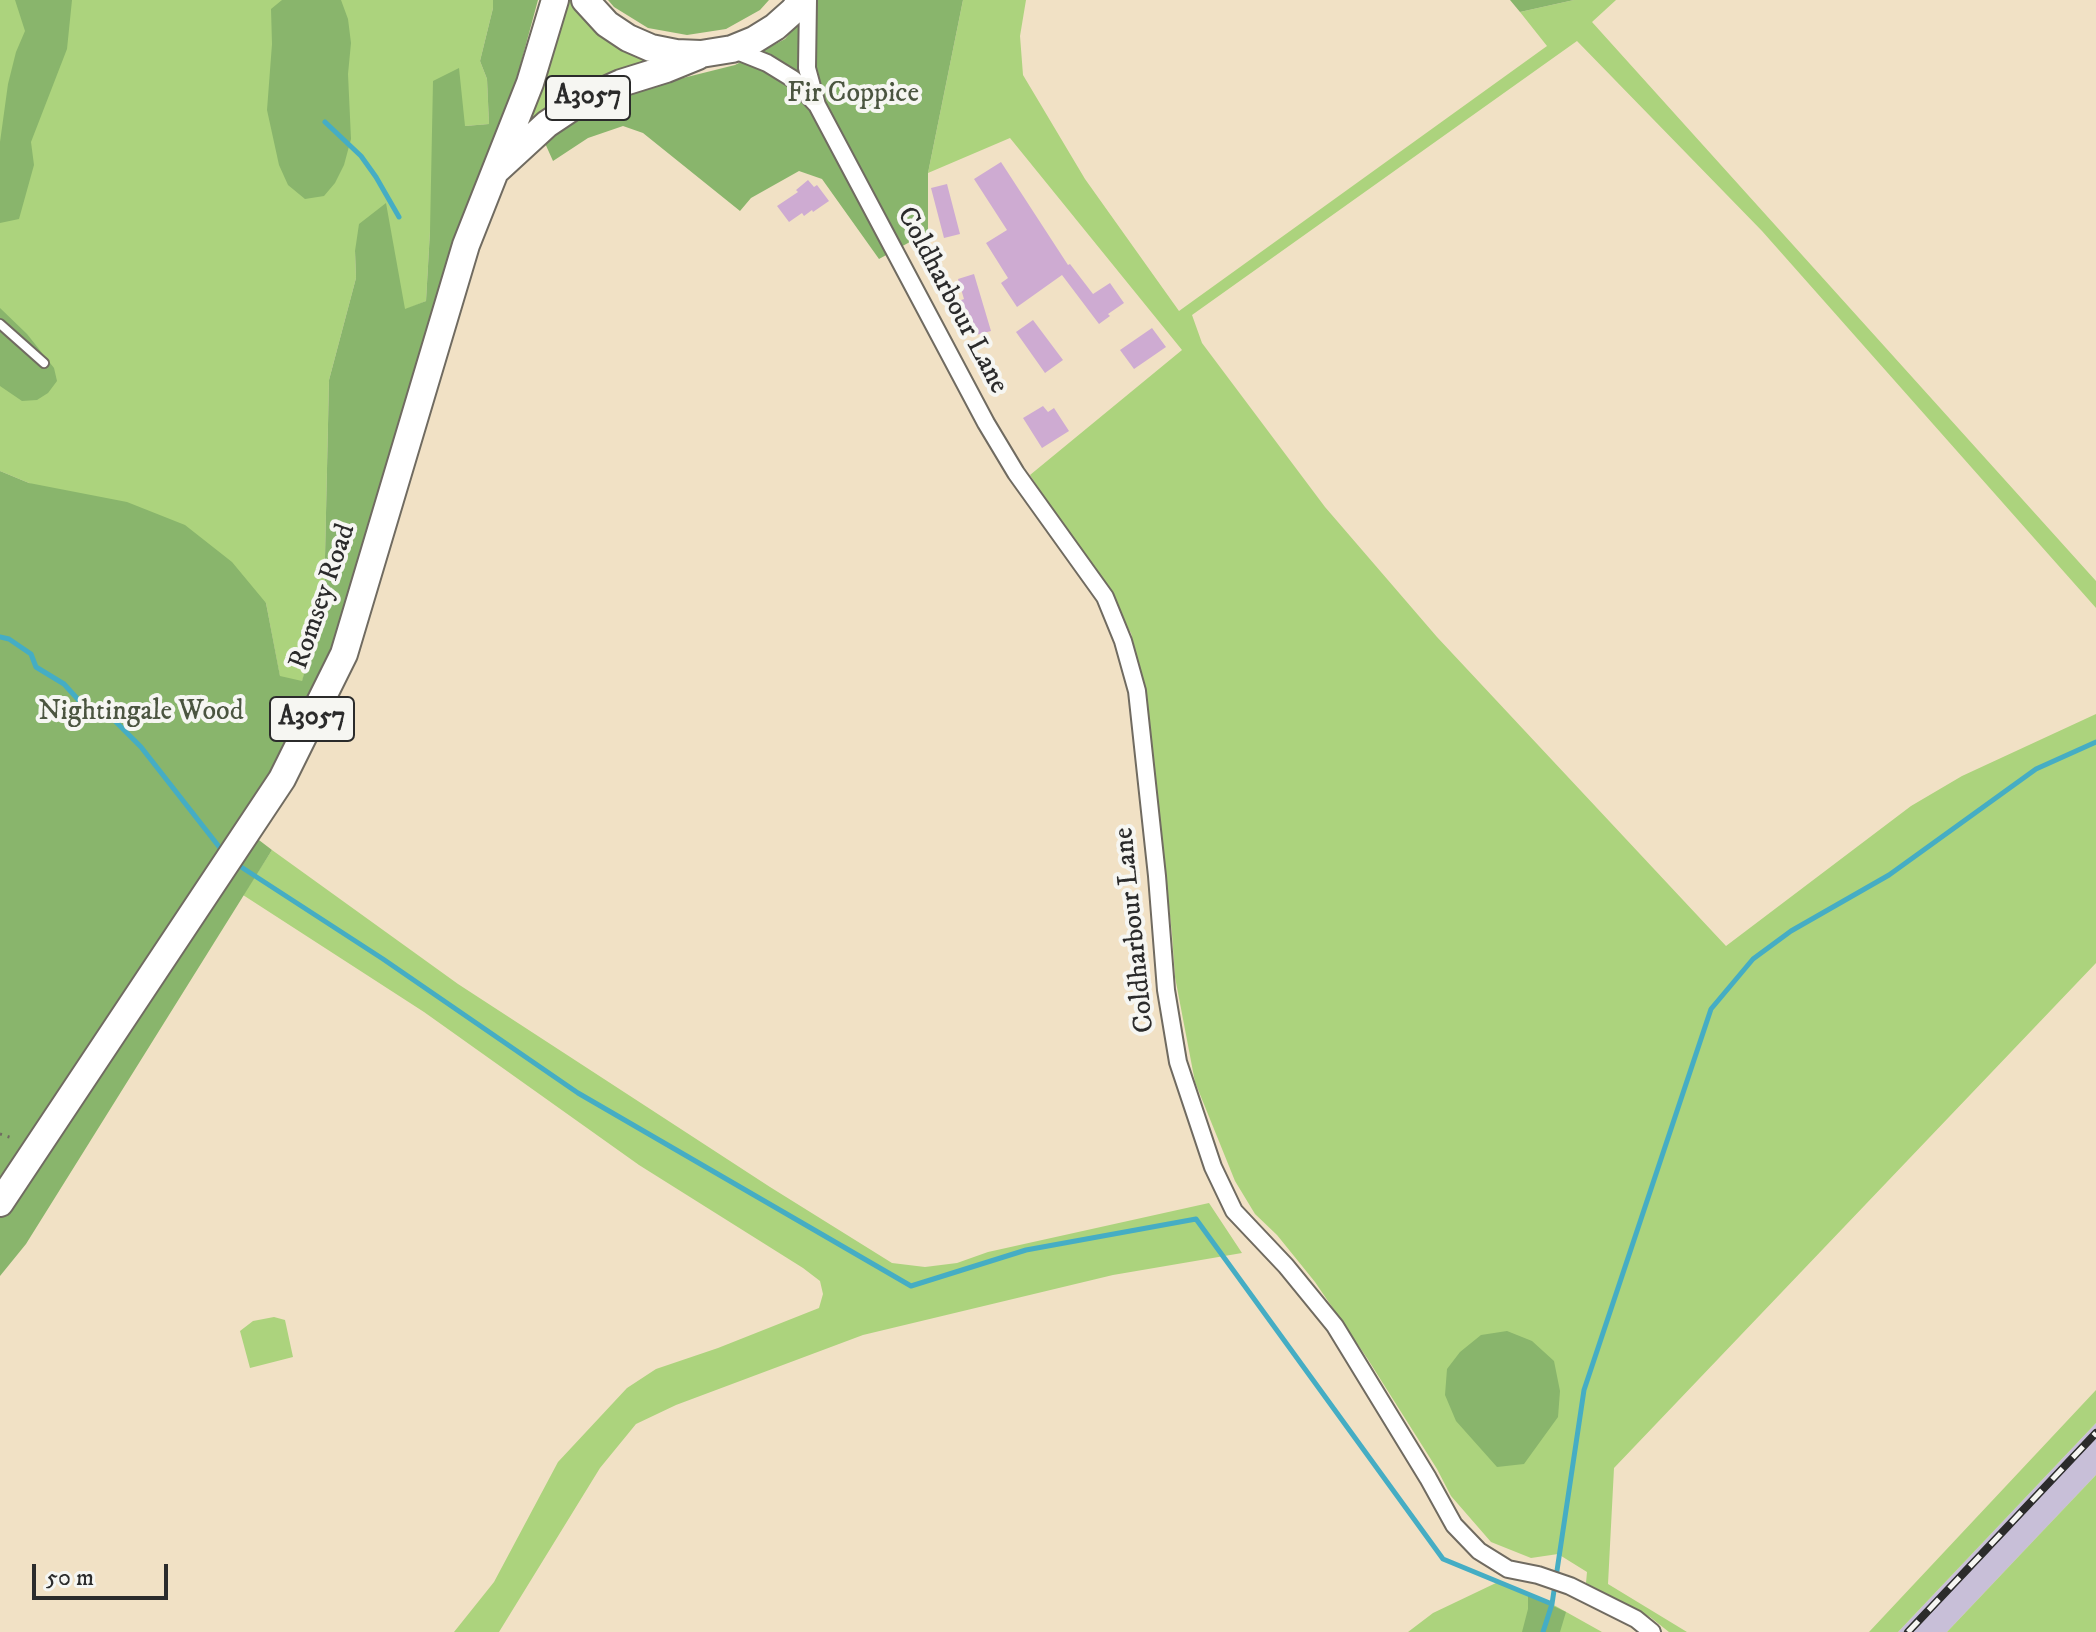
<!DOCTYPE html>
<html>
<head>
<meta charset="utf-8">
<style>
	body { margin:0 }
	#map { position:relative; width:2096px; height:1632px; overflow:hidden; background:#f1e1c5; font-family:"IM FELL DW Pica",serif }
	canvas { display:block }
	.scale { position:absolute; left:32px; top:1564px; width:136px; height:36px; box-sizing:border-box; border:4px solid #2b2b2b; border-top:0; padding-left:10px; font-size:24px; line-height:28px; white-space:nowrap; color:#2b2b2b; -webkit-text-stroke:6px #f6f6f2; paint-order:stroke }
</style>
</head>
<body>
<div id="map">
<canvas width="2096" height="1632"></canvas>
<div class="scale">50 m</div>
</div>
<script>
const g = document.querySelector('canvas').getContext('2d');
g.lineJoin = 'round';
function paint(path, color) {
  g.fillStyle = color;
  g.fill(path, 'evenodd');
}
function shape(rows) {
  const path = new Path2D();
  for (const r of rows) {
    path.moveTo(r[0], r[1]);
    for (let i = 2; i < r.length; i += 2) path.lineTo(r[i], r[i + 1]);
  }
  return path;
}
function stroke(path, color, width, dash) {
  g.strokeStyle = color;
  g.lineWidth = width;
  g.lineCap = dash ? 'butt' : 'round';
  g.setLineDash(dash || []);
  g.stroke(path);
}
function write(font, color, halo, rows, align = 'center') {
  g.font = font + ' "IM FELL DW Pica",serif';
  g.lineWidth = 8;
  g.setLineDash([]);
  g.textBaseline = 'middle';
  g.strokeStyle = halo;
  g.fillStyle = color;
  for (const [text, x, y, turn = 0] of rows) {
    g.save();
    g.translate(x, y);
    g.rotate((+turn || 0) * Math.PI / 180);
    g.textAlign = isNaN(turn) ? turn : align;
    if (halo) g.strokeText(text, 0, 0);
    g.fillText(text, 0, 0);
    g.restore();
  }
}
const industrial = shape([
	[2096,1423,2096,1475,1947,1632,1898,1632]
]);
const green = shape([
	[0,0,493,0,493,8,480,61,487,79,489,124,465,126,430,231,426,301,405,310,355,251,356,278,329,380,324,601,302,682,280,677,266,603,29,483,0,471],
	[568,0,576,0,653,59,645,64,618,69,571,94,529,124],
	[963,0,1026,0,1020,36,1023,75,1085,179,1179,311,1547,46,1520,12,1574,0,1616,0,1592,22,2096,581,2096,608,1762,231,1577,41,1192,315,1202,343,1325,507,1437,637,1726,946,1911,806,1962,776,2096,714,2096,963,1614,1468,1608,1584,1687,1632,1669,1632,1650,1617,1586,1583,1587,1572,1558,1554,1531,1558,1491,1542,1451,1496,1437,1469,1367,1358,1315,1282,1277,1235,1255,1214,1235,1181,1195,1082,1175,977,1172,934,1145,693,1131,633,1030,475,1182,350,1010,138,928,173],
	[272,850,458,984,770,1187,892,1263,925,1267,957,1263,988,1252,1209,1203,1242,1253,1113,1275,863,1335,676,1405,636,1424,600,1468,499,1632,454,1632,494,1582,558,1462,627,1388,656,1369,718,1348,819,1308,823,1294,820,1281,803,1268,639,1165,424,1012,243,895],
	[274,1317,285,1320,293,1357,250,1368,240,1331,253,1321],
	[2096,1390,2096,1423,1898,1632,1869,1632],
	[2096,1475,2096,1632,1947,1632,2038,1536],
	[1498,1582,1552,1604,1602,1632,1408,1632,1433,1613]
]);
const forest = shape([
	[15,0,72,0,67,49,31,142,34,165,19,219,0,223,0,142,8,84,16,52,25,31],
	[282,0,341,0,348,19,351,43,348,74,351,139,344,165,335,183,324,196,305,199,288,185,279,165,267,110,272,44,271,9],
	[493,0,538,0,519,70,335,649,273,770,238,824,272,850,26,1244,0,1276,0,471,29,483,127,502,185,525,232,562,266,603,280,676,302,681,324,601,329,380,356,278,355,251,359,224,386,203,405,309,426,301,430,231,433,81,459,68,465,126,489,124,487,79,480,61,493,8],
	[608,0,769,0,760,10,726,29,687,35,648,28,614,7],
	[818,0,963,0,928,173,928,232,879,259,822,179,799,171,751,198,740,211,643,133,623,126,588,138,553,161,544,141,586,110,619,94,735,65,785,39],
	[1510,0,1574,0,1520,12],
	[0,308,27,334,54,368,57,381,48,393,37,400,22,401,0,386],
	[1507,1331,1532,1341,1554,1361,1560,1391,1558,1417,1524,1464,1497,1467,1456,1421,1445,1395,1447,1369,1460,1352,1481,1335],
	[1528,1594,1566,1612,1560,1632,1522,1632,1528,1609]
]);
const stream = shape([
	[325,122,361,156,376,177,399,217],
	[0,637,9,639,31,654,36,667,64,684,84,706,115,721,141,747,224,853],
	[235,863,383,959,578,1093,911,1286,1026,1250,1196,1219,1443,1559,1552,1604,1584,1390,1711,1009,1753,959,1791,931,1889,875,2036,769,2096,742],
	[1543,1632,1552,1604]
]);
const building = shape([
	[1001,162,1068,265,1070,264,1093,294,1110,283,1124,303,1108,314,1110,316,1099,324,1062,275,1017,307,1001,283,1008,278,986,243,1007,230,974,179],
	[808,180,814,187,817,185,829,201,813,212,812,210,804,216,802,213,789,222,777,206,798,192,796,190],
	[947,184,960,234,944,238,931,188],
	[974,274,991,331,976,335,974,326,961,330,953,303,964,299,958,279],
	[1033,320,1063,360,1045,373,1016,332],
	[1152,328,1166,347,1134,369,1120,350],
	[1043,406,1048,412,1054,408,1069,431,1042,448,1023,418]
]);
const path = shape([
	[0,1134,15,1139]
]);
const service = shape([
	[0,324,44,363]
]);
const minor = shape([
	[808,0,807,68,817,105,986,423,1016,473,1105,597,1123,641,1137,691,1157,876,1166,990,1178,1062,1213,1167,1234,1211,1286,1266,1335,1326,1428,1478,1454,1525,1479,1551,1508,1569,1538,1575,1570,1586,1636,1619,1652,1632],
	[732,49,767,63,793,79,816,104]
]);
const primary = shape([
	[585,0,607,24,628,38,651,48,676,53,701,54,732,49,754,40,775,27,793,11,802,0],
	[498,169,547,124,583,100,621,83,666,69,698,56],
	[0,1203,282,779,344,654,466,245,530,83,555,0]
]);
const rail = shape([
	[1908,1632,2096,1433]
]);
const shields = [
	[588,98,84],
	[312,719,84]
];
const shieldNames = [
	["A3057",588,98],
	["A3057",312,719]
];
const parkNames = [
	["Fir Coppice",853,95],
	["Nightingale Wood",141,713]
];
const streetNames = [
	["Coldharbour Lane",951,301,62],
	["Romsey Road",324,597,-71],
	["Coldharbour Lane",1136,930,-96]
];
paint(industrial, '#c8bfd8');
paint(green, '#acd37d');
paint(forest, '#89b56c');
stroke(stream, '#45adc4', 5);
paint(building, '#ceabd2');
stroke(service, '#706b61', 12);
stroke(minor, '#706b61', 20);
stroke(primary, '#706b61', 30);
stroke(path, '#706b61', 3, [2, 6]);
stroke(service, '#fff', 8);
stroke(minor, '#fff', 16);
stroke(primary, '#fff', 26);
stroke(rail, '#2b2b2b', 8);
stroke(rail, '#f6f6f2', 5, [15]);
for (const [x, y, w] of shields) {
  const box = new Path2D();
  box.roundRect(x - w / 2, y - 22, w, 44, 6);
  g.fillStyle = '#f6f6f2';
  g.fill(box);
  stroke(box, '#2b2b2b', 2);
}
write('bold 26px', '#2b2b2b', null, shieldNames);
write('28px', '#4b5540', '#f6f6f2', parkNames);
write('28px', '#2b2b2b', '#f6f6f2', streetNames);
</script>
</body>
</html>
